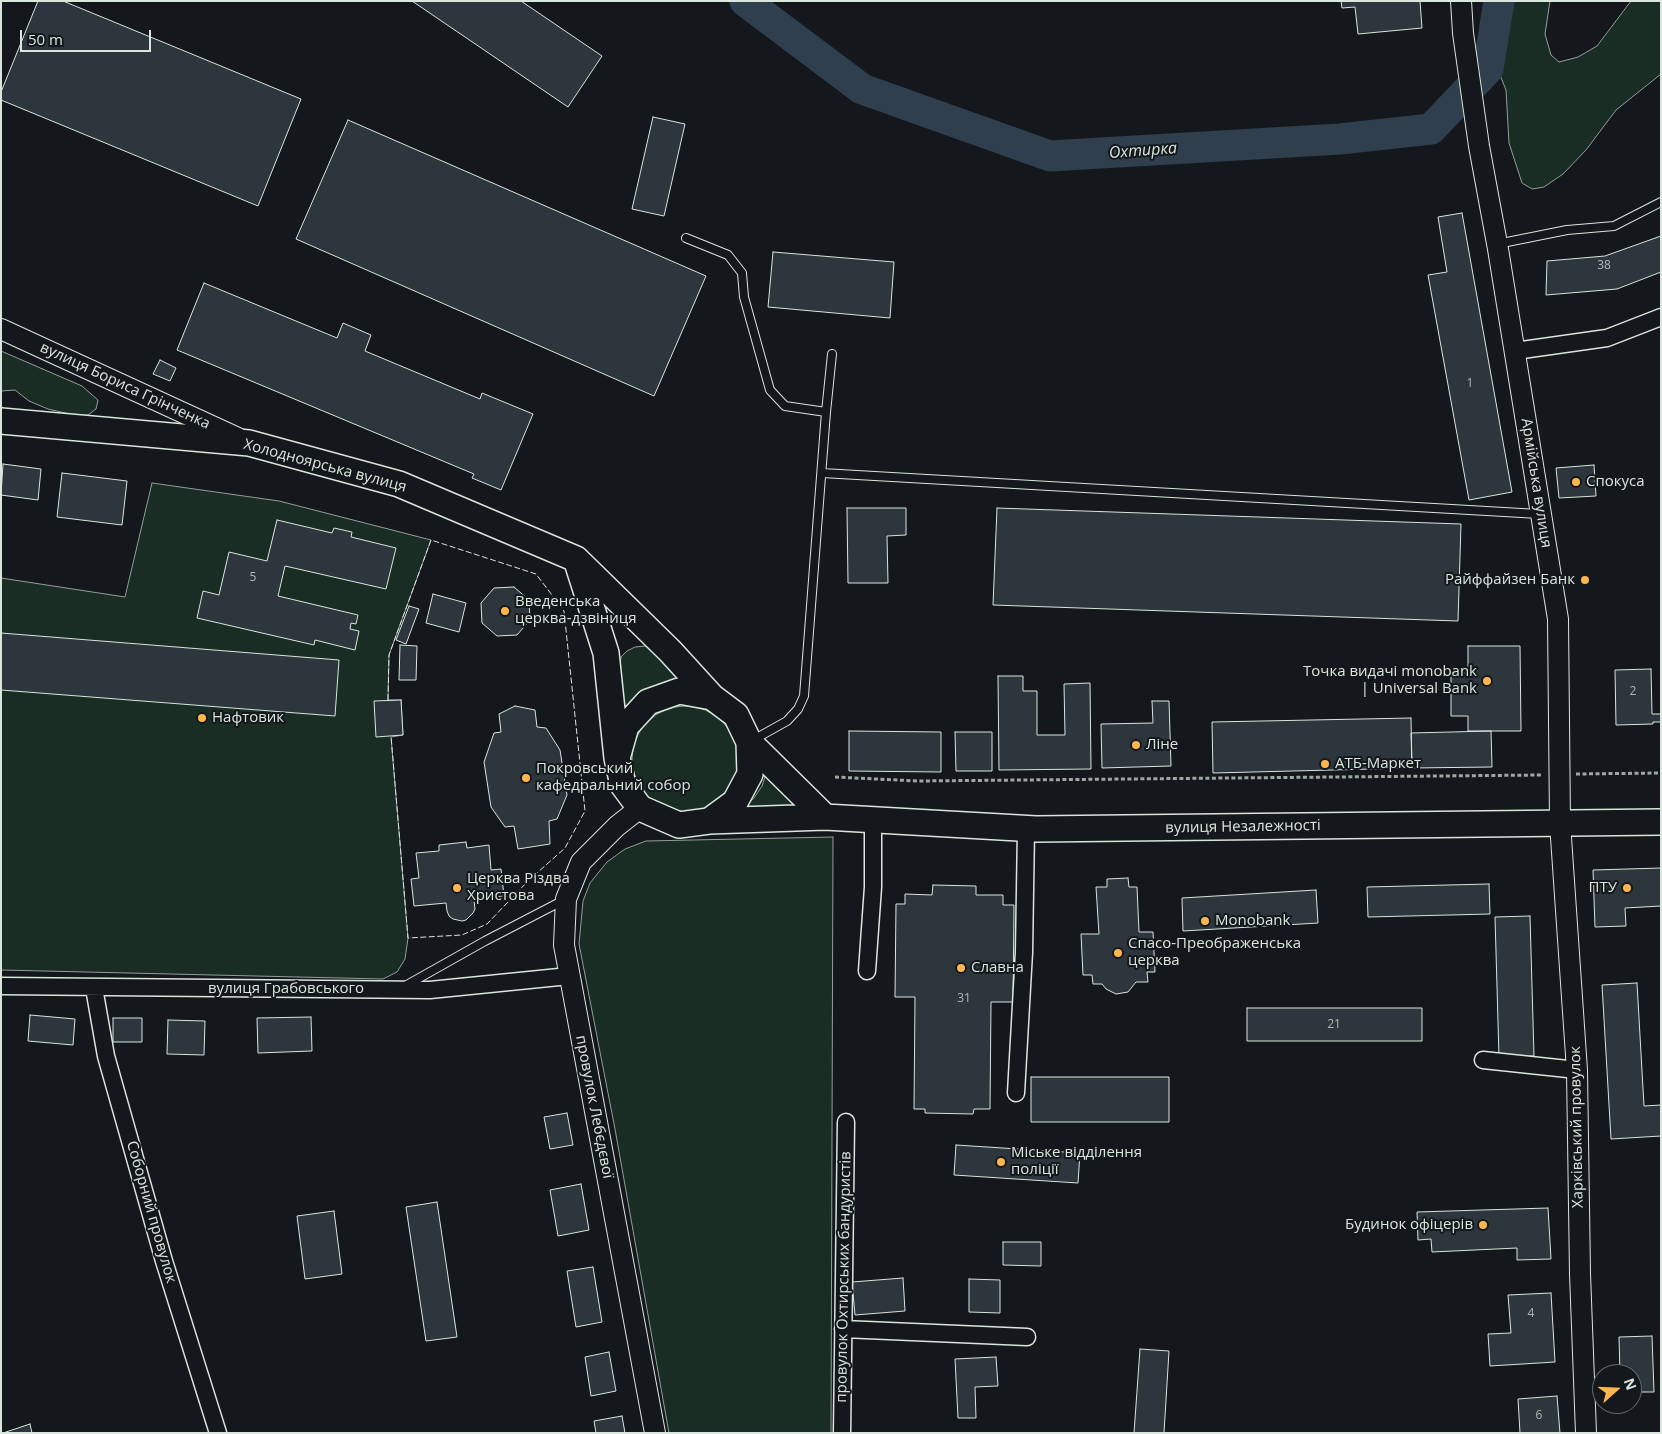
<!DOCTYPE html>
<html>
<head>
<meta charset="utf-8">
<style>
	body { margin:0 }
	#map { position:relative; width:1662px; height:1434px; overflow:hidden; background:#14181c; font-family:"Open Sans",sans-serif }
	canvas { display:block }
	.frame { position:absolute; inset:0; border:2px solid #d8e6dc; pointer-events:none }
	.north { position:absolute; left:1592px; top:1364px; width:50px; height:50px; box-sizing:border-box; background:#14181c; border:1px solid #626a69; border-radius:50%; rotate:70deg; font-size:14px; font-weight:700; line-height:20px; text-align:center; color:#d8e6dc }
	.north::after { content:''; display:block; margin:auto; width:18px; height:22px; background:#ffb74d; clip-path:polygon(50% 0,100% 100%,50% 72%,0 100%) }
	.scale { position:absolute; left:20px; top:30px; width:131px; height:22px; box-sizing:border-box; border:2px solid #d8e6dc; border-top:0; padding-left:6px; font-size:15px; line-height:18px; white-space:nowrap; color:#d8e6dc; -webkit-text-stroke:4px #14181c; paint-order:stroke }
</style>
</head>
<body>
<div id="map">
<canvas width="1662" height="1434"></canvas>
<div class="frame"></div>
<div class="north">N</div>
<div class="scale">50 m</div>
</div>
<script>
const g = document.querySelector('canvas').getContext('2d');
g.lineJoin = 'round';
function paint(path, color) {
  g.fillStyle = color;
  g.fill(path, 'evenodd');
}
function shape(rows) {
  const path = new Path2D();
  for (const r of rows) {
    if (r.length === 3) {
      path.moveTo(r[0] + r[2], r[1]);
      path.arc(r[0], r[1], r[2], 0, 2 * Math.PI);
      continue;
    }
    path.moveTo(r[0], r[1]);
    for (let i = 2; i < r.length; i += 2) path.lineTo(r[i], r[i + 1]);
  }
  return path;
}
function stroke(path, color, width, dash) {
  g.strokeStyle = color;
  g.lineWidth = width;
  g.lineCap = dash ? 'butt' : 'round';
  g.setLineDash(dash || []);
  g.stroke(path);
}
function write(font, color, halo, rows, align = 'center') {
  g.font = font + ' "Open Sans",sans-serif';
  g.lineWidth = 4;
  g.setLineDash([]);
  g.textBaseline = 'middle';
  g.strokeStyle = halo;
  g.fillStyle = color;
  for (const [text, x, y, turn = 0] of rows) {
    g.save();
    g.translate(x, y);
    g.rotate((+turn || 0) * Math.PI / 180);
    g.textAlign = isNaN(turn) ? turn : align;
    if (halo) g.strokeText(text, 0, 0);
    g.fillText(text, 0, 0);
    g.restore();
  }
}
const green = shape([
	[1486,1,1550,1,1545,34,1551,55,1559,62,1578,57,1597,46,1631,1,1661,1,1661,74,1616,110,1586,150,1563,174,1544,187,1532,189,1522,183,1509,143,1506,90,1487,43,1486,1],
	[1,351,82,386,98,400,96,409,88,415,78,416,48,409,29,401,15,390,1,391,1,351],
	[152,483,279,501,431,540,389,655,388,700,401,700,403,735,391,737,408,938,405,959,397,972,383,979,1,970,1,578,125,597,152,483],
	[645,646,656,652,684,678,628,706,624,705,622,701,620,668,621,657,627,651,635,647,645,646],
	[685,759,53],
	[767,771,798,811,740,811,754,798,762,786,767,771],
	[833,837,831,1433,669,1433,615,1129,579,944,583,901,590,883,607,862,625,849,646,841,833,837]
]);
const river = shape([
	[745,1,862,89,1050,156,1340,139,1431,129,1488,69,1499,1]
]);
const building = shape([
	[38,1,63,1,301,99,258,206,1,100,1,92,38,1],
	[412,1,521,1,602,56,568,107,412,1],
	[1341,1,1420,1,1422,28,1358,34,1355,7,1342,8,1341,1],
	[653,117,685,124,664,216,632,209,653,117],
	[348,120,706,276,654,396,296,239,348,120],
	[1462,213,1512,492,1469,500,1428,275,1447,272,1438,217,1462,213],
	[1661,236,1661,272,1617,289,1546,295,1547,261,1605,256,1661,236],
	[773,252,894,262,890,318,768,307,773,252],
	[204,283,337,338,343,323,371,335,365,351,480,399,482,393,533,414,501,490,472,478,474,474,177,350,204,283],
	[160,360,176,368,170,381,153,374,160,360],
	[3,464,41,469,38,500,1,495,3,464],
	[1594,465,1596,496,1559,498,1556,468,1594,465],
	[62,473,127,481,122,525,57,517,62,473],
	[847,508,906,508,906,535,887,536,888,583,848,583,847,508],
	[997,508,1461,524,1458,621,993,605,997,508],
	[277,520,332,533,334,528,352,532,351,537,396,548,386,589,285,566,278,596,358,615,356,624,351,623,350,629,359,631,355,650,315,640,314,645,197,618,203,591,219,595,229,552,267,561,277,520],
	[514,587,529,600,530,620,517,635,497,636,482,623,481,603,494,588,514,587],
	[433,594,466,603,459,632,426,623,433,594],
	[409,606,419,609,406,644,396,640,409,606],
	[1,633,339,660,335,716,1,690,1,633],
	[400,645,417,646,416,680,399,680,400,645],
	[1468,646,1520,646,1521,731,1468,731,1468,716,1451,716,1451,673,1468,673,1468,646],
	[1651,669,1652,714,1661,714,1661,722,1653,722,1653,724,1616,725,1615,670,1651,669],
	[998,676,1023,676,1023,691,1037,691,1037,735,1065,735,1064,684,1090,683,1091,769,999,770,998,676],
	[401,700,403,735,376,737,374,701,401,700],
	[1152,701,1169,701,1171,766,1102,768,1101,724,1153,723,1152,701],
	[515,706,535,710,537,727,546,728,560,750,567,795,557,819,549,821,550,844,518,849,514,826,505,827,491,807,484,762,494,733,501,732,499,714,515,706],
	[1411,718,1412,768,1213,773,1212,722,1411,718],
	[849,731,941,732,941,772,849,771,849,731],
	[1491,731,1492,767,1412,768,1411,733,1491,731],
	[955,732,992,732,992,771,956,771,955,732],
	[466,842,467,848,489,845,491,870,501,869,504,896,474,900,475,909,473,913,466,920,462,921,453,919,449,916,447,911,446,903,414,906,411,879,419,878,416,853,439,851,439,845,466,842],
	[1661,868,1661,906,1625,908,1626,926,1595,927,1593,870,1661,868],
	[1128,878,1129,887,1137,887,1139,932,1153,932,1155,972,1147,972,1148,982,1136,982,1128,992,1116,994,1106,989,1102,984,1093,984,1092,975,1083,975,1081,934,1099,934,1096,887,1107,887,1107,879,1128,878],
	[1489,884,1490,914,1368,917,1367,887,1489,884],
	[933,885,976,886,976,895,1003,895,1003,905,1014,905,1013,1002,991,1002,990,1109,974,1109,973,1114,925,1113,925,1109,914,1109,915,997,895,997,896,904,905,904,905,894,932,895,933,885],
	[1316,890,1318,923,1183,931,1182,898,1316,890],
	[1530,916,1534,1056,1499,1057,1495,917,1530,916],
	[1637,983,1644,1106,1661,1105,1661,1136,1611,1139,1602,985,1637,983],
	[1247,1008,1422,1008,1422,1041,1247,1041,1247,1008],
	[30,1015,75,1019,73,1045,28,1041,30,1015],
	[311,1017,312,1051,258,1053,257,1018,311,1017],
	[113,1018,142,1018,142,1042,113,1042,113,1018],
	[168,1020,205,1021,204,1055,167,1054,168,1020],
	[1031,1077,1169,1077,1169,1122,1031,1122,1031,1077],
	[567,1113,573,1145,550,1149,544,1117,567,1113],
	[956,1145,1080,1153,1078,1183,954,1175,956,1145],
	[581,1184,589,1230,558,1236,550,1190,581,1184],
	[437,1202,457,1337,426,1341,406,1207,437,1202],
	[1548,1208,1551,1259,1517,1260,1517,1248,1432,1252,1431,1239,1418,1240,1417,1212,1548,1208],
	[334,1211,342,1274,305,1279,297,1216,334,1211],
	[1003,1242,1041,1242,1041,1266,1003,1265,1003,1242],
	[593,1267,602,1322,576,1327,567,1271,593,1267],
	[903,1278,905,1311,855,1315,852,1282,903,1278],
	[969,1279,1000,1280,1000,1313,969,1312,969,1279],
	[1551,1293,1555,1362,1490,1366,1488,1334,1511,1333,1508,1295,1551,1293],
	[1652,1336,1654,1392,1632,1392,1632,1374,1620,1374,1619,1337,1652,1336],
	[1140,1349,1169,1351,1164,1433,1134,1433,1140,1349],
	[609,1352,616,1391,591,1396,585,1357,609,1352],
	[996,1357,998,1386,975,1387,976,1418,958,1418,955,1359,996,1357],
	[1557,1396,1560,1433,1520,1433,1518,1399,1557,1396],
	[622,1416,625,1433,596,1433,594,1421,622,1416],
	[30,1424,32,1433,3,1433,30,1424]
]);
const path = shape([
	[1576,774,1661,773],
	[835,777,917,781,1543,775]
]);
const service = shape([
	[686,238,728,255,742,273,744,297,770,390,785,406,826,412],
	[1497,244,1567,230,1614,226,1661,202],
	[822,473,1539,514],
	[753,740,787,721,798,709,804,696,826,412,832,354],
	[405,986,485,941,564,900]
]);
const minor = shape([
	[1515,351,1607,338,1661,317],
	[867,971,873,887,873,820],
	[1,986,430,990,569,976],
	[94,988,106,1056,164,1261,218,1433],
	[1483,1060,1577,1070],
	[1016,1093,1024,952,1026,829],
	[843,1329,1027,1337],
	[842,1433,846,1122]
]);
const tertiary = shape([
	[1461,1,1463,33,1479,146,1498,249,1558,619,1560,823,1577,1070,1580,1274,1586,1433],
	[1,329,238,438],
	[640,808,617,826,581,862,566,899,564,945,655,1433]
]);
const primary = shape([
	[1,421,249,443,399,484,576,559,670,651,712,697],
	[577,562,606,653,617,758,623,785,640,808,679,825,709,821,735,802,750,774,749,742,736,715,712,697,679,691,648,702,626,726,617,758],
	[749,742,825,817],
	[709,821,825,817,1036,829,1661,822]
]);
const fence = shape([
	[388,700,389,655,431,540,536,574,564,611,585,811,565,848,528,881,487,924,462,935,408,938,391,736]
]);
const markers = [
	[1576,482,5,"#ffb74d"],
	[1585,580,5,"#ffb74d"],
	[505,611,5,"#ffb74d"],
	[1487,681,5,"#ffb74d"],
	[202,718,5,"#ffb74d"],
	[1136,745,5,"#ffb74d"],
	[1325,764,5,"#ffb74d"],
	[526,778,5,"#ffb74d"],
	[457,888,5,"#ffb74d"],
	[1627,888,5,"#ffb74d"],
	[1205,921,5,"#ffb74d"],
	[1118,953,5,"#ffb74d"],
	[961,968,5,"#ffb74d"],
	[1001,1162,5,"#ffb74d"],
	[1483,1225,5,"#ffb74d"]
];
const numberNames = [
	["38",1604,266],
	["1",1470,384],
	["5",253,578],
	["2",1633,692],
	["31",964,999],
	["21",1334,1025],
	["4",1531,1314],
	["6",1539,1416]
];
const streetNames = [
	["вулиця Бориса Грінченка",125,386,25],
	["Холодноярська вулиця",325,466,15],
	["Армійська вулиця",1536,483,81],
	["вулиця Незалежності",1243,827,-1],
	["вулиця Грабовського",286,989],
	["провулок Лебєдєвої",594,1107,79],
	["Харківський провулок",1577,1127,-91],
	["Соборний провулок",151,1212,74],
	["провулок Охтирських бандуристів",844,1277,-89]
];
const poiNames = [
	["Спокуса",1586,482],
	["Райффайзен Банк",1575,580,"right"],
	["Введенська",515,602],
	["церква-дзвіниця",515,619],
	["Точка видачі monobank",1477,672,"right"],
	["| Universal Bank",1477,689,"right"],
	["Нафтовик",212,718],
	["Ліне",1146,745],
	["АТБ-Маркет",1335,764],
	["Покровський",536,769],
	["кафедральний собор",536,786],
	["Церква Різдва",467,879],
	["Христова",467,896],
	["ПТУ",1617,888,"right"],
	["Monobank",1215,921],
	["Спасо-Преображенська",1128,944],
	["церква",1128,961],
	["Славна",971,968],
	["Міське відділення",1011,1153],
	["поліції",1011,1170],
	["Будинок офіцерів",1473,1225,"right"]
];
const waterNames = [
	["Охтирка",1143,151,-4]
];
paint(green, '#1a2d24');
stroke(green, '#939e99', 1);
stroke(river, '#2f3f4d', 31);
paint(building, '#2c363c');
stroke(building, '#d8e6dc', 1);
stroke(service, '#d8e6dc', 10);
stroke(minor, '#d8e6dc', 19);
stroke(tertiary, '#d8e6dc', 22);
stroke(primary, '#d8e6dc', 28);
stroke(path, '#9da8a2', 3, [4, 2.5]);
stroke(service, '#14181c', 8);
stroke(minor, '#14181c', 16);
stroke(tertiary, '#14181c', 20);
stroke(primary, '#14181c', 25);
stroke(fence, '#d8e6dc', 1, [6, 2.5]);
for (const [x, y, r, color] of markers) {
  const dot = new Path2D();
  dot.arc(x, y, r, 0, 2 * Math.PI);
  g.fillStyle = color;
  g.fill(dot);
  stroke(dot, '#14181c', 2);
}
write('12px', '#adbab4', null, numberNames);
write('15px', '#d8e6dc', '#14181c', streetNames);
write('15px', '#d8e6dc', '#14181c', poiNames, 'left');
write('italic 16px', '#d8e6dc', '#14181c', waterNames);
</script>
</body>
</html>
